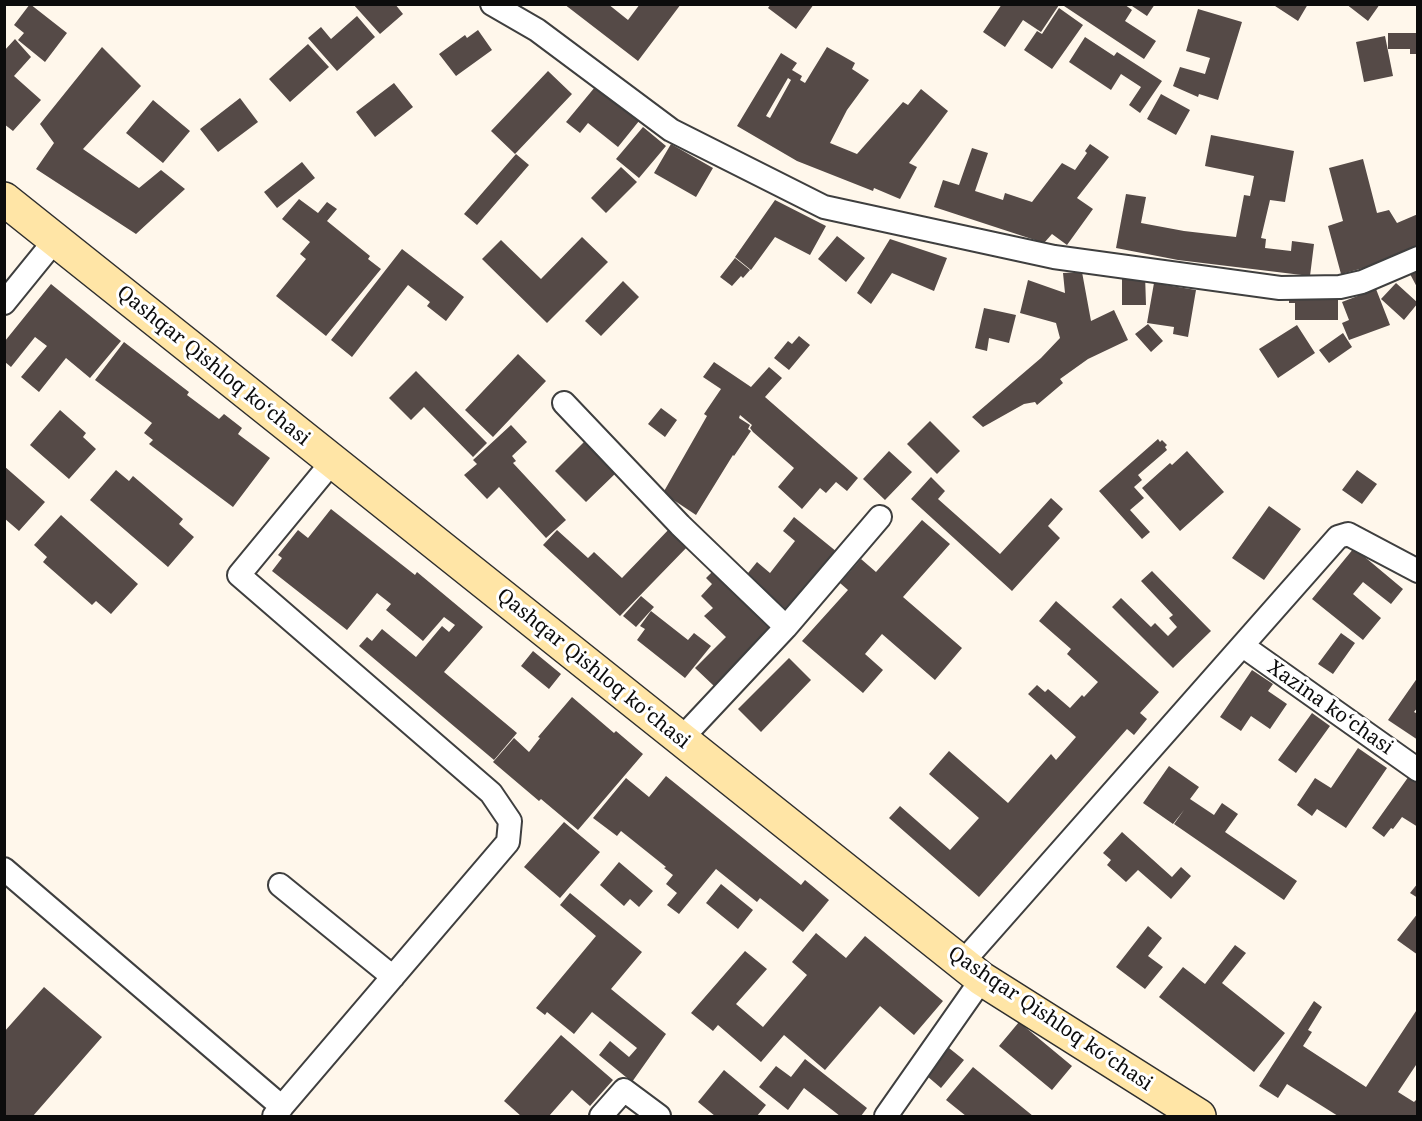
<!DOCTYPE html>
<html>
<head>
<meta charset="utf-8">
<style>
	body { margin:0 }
	#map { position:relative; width:1422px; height:1121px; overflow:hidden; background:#fff7eb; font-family:"Noto Serif",serif }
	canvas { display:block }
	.frame { position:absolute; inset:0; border:6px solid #0c0c0c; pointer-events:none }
</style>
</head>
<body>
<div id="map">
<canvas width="1422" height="1121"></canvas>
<div class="frame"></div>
</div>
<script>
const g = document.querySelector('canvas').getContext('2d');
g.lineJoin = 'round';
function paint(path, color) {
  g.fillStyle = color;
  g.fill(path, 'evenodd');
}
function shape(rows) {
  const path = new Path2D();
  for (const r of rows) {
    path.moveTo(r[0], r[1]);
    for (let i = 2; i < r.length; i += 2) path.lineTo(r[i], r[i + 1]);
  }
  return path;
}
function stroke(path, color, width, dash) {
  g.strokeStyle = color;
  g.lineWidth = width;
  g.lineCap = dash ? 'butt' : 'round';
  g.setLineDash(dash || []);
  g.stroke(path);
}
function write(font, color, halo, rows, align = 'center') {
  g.font = font + ' "Noto Serif",serif';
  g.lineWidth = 6;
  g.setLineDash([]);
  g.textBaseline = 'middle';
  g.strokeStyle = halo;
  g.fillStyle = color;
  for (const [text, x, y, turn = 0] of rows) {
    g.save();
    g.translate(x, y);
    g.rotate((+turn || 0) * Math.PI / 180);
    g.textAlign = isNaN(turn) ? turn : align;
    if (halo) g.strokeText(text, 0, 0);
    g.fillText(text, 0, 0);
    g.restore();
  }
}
const building = shape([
	[30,4,67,33,45,62,18,40,24,33,14,25],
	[353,4,395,4,403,14,380,34],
	[564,4,608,4,628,20,640,4,681,4,638,61],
	[771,4,814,4,796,29,768,8],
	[1002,4,1058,4,1059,5,1041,32,1023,20,1005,47,983,32],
	[1061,4,1124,4,1132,10,1125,21,1156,41,1144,59],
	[1129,4,1155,4,1147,16],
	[1272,4,1308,4,1298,21],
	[1346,4,1380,4,1368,21],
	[1059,8,1083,25,1052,69,1024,50,1037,31,1042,34],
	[1198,9,1242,22,1218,100,1199,94,1198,97,1173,86,1180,67,1205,74,1210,58,1186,51],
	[357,16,375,37,337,71,308,38,321,27,331,39],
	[478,30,492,50,456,76,439,54,465,35,467,38],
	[1388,33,1418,33,1418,54,1410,54,1410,49,1388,49],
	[1385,36,1393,76,1364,82,1356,42],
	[1085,37,1114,56,1117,52,1162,81,1140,113,1129,105,1141,87,1121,74,1111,90,1069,62],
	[15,39,31,57,14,76,41,100,13,131,4,124,4,51],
	[308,44,329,67,290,102,269,79],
	[102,47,141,86,83,149,139,188,161,170,185,189,136,234,36,169,54,143,40,124],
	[827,47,855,63,852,69,869,80,847,110,830,143,857,154,903,102,908,105,921,89,948,111,909,163,917,167,900,199,874,188,873,191,797,161,737,126,781,53,797,63,792,70,802,76,800,80,805,83],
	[788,78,791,80,770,118,766,116],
	[548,71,572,94,515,154,491,131],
	[394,83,413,107,375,137,356,112],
	[595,87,639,121,618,147,588,123,580,133,566,122],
	[1161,94,1190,110,1176,135,1147,119],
	[240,98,258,122,218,152,200,129],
	[153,100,190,131,163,163,126,133],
	[643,127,666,146,639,178,616,159],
	[1211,135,1294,151,1285,202,1270,200,1261,238,1266,239,1265,248,1291,251,1292,241,1314,244,1310,276,1178,260,1116,248,1126,194,1146,197,1141,223,1184,231,1236,237,1244,195,1250,196,1254,176,1205,166],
	[671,144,713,168,696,197,654,173],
	[1090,144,1109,157,1077,198,1093,209,1067,245,1052,234,1044,243,934,207,943,180,959,185,972,148,988,153,975,191,1003,200,1005,193,1032,202,1062,163,1075,170,1087,153,1085,151],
	[516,154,529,165,477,225,464,214],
	[1363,159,1377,213,1389,210,1397,223,1418,214,1418,247,1390,261,1341,274,1328,226,1343,221,1329,168],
	[302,162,315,178,277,208,264,192],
	[621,167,637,182,606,213,591,198],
	[299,199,318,213,327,202,337,209,327,221,370,256,368,259,381,269,326,336,276,296,306,259,300,254,310,242,282,219],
	[775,200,826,226,810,255,775,237,751,270,735,257],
	[837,236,865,258,846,282,818,259],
	[582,237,608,262,547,323,482,259,501,240,541,279],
	[890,239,947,258,934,291,892,273,871,304,857,293],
	[402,249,464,297,446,321,427,306,430,302,408,285,352,357,331,340],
	[735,258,750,270,743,278,741,276,732,286,720,277],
	[1418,271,1418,289,1410,274],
	[1082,272,1091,321,1114,310,1128,340,1088,359,1060,379,1063,383,1037,405,1035,402,1024,404,983,427,972,417,1041,358,1060,338,1056,323,1020,313,1028,280,1065,293,1063,273],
	[1145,274,1146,305,1122,305,1122,275],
	[623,281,639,297,601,336,585,321],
	[1154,283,1196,290,1188,337,1173,334,1174,327,1147,323],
	[1396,283,1418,303,1404,320,1381,299],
	[51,284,121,341,90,378,66,358,39,392,21,377,47,346,35,337,11,367,5,362,5,341],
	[1376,289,1390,325,1349,340,1342,323,1349,320,1342,302],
	[1289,293,1338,293,1338,320,1295,320,1295,303,1289,303],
	[984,308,1016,315,1009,343,989,338,987,351,975,348],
	[1148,324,1163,341,1151,352,1135,334],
	[1297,325,1315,353,1278,378,1259,349],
	[1343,333,1352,347,1329,363,1319,350],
	[799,336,810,345,789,370,774,358,788,341,792,344],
	[124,342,189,392,187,395,219,419,224,414,242,428,238,434,270,458,233,507,149,444,153,440,144,433,152,423,95,380],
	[518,354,546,381,493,437,465,410],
	[714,362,751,387,769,367,782,378,765,397,858,478,847,491,836,482,826,493,820,488,802,509,778,487,794,468,753,432,750,428,752,425,740,415,739,418,750,425,748,429,751,431,734,456,733,455,696,515,663,493,707,416,704,414,721,389,703,377],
	[416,371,487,443,473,457,424,407,411,420,389,398],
	[661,408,677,420,665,437,648,424],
	[60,410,86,433,83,437,96,449,69,479,30,445],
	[930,421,960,451,937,474,907,444],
	[511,425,527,442,512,456,516,461,513,463,566,520,546,538,499,487,487,499,464,475,477,464,473,460],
	[1158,439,1160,442,1162,440,1167,445,1165,447,1167,450,1138,475,1142,480,1134,487,1144,498,1130,510,1150,532,1142,539,1099,491],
	[586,440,617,472,586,502,555,471],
	[889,451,912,472,885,500,863,479],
	[1187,451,1224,492,1180,531,1142,488,1170,463,1172,465],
	[4,466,45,502,19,531,4,518],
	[116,470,129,481,133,476,183,519,179,524,194,537,168,567,90,500],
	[1357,470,1377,484,1362,504,1342,490],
	[931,477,945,491,938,499,1000,554,1051,498,1063,509,1048,526,1060,538,1012,591,911,499],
	[1269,506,1301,529,1264,580,1232,558],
	[331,509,415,575,417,572,483,627,444,672,517,733,494,760,359,646,367,637,372,641,382,629,416,657,442,626,449,632,455,625,444,617,423,641,386,610,391,604,377,593,347,630,272,571,282,558,278,555,298,530,308,538],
	[61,515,138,584,111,614,96,601,92,605,43,562,47,557,34,545],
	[794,517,837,552,788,613,744,578,757,562,770,573,795,541,783,531],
	[922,520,950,544,903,597,962,648,935,680,882,634,865,654,883,670,863,693,802,641,848,590,840,583,861,559,876,572],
	[672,526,690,544,620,616,543,545,557,530,588,558,594,552,622,578],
	[1354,548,1403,589,1391,604,1363,582,1353,594,1381,618,1363,640,1312,599],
	[715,569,773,625,714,686,695,668,726,637,704,616,713,608,701,596,712,584,706,578],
	[1152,571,1211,631,1173,668,1112,607,1121,598,1151,627,1155,623,1168,636,1177,627,1169,618,1173,615,1141,581],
	[641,596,654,607,636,627,623,616],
	[1056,601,1159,692,1140,713,1147,719,1134,735,1127,729,979,897,889,818,900,806,950,850,979,818,929,774,949,751,1008,803,1051,754,1056,760,1076,737,1028,694,1037,685,1045,692,1048,689,1070,708,1082,695,1084,697,1098,682,1067,654,1071,649,1039,621],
	[651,611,688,640,694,633,711,646,685,678,637,640,645,629,640,626],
	[1341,633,1355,643,1333,674,1318,664],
	[533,651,561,674,549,689,521,666],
	[789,658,811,680,761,732,738,709],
	[1252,670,1273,684,1268,691,1287,704,1270,729,1251,716,1241,731,1220,717],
	[1418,677,1418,707,1414,712,1418,714,1418,740,1388,720],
	[572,697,614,733,616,731,643,754,578,830,541,799,539,801,493,762,514,738,529,752,540,738,538,737],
	[1312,713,1330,726,1296,773,1278,760],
	[1358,748,1387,768,1346,828,1317,809,1312,816,1297,805,1315,778,1331,788],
	[1169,766,1199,787,1190,799,1214,815,1222,803,1238,814,1225,832,1297,881,1284,900,1174,824,1184,810,1173,824,1143,803],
	[666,776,801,885,805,880,829,900,803,932,760,898,757,902,716,869,679,914,667,905,677,893,666,884,673,875,664,868,666,867,621,831,617,836,593,818,626,778,649,797],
	[1409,776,1418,782,1418,827,1402,817,1393,829,1391,828,1384,837,1372,828],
	[564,822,600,852,560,898,524,867],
	[1122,832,1172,877,1181,867,1191,876,1171,899,1138,870,1126,882,1107,865,1111,860,1103,853],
	[619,862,653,891,639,907,630,899,624,906,600,885],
	[1418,883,1418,898,1410,893],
	[721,884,753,910,738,929,706,903],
	[570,893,642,952,611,989,666,1034,632,1082,599,1055,610,1041,629,1057,637,1048,592,1012,574,1034,547,1012,545,1015,536,1008,596,936,560,905],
	[1418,913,1418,955,1397,940],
	[1148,926,1162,938,1148,956,1163,967,1145,989,1116,967],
	[816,933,846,958,865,936,943,1001,914,1035,880,1006,825,1070,784,1035,761,1062,718,1025,713,1031,691,1013,745,951,767,969,736,1004,763,1027,807,975,792,962],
	[1235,945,1246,953,1222,983,1285,1033,1254,1072,1159,997,1183,967,1205,984],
	[44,987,102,1037,33,1116,4,1116,4,1032],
	[1314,1001,1322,1007,1308,1030,1312,1032,1303,1046,1366,1087,1418,1008,1418,1062,1398,1092,1414,1102,1418,1098,1418,1116,1338,1116,1287,1084,1278,1098,1259,1086],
	[1019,1022,1072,1066,1052,1090,999,1046],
	[561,1035,613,1080,590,1106,572,1090,549,1116,521,1116,504,1101],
	[949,1048,964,1060,941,1088,927,1076],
	[805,1059,867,1108,861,1116,840,1116,804,1088,788,1110,759,1087,776,1066,791,1077],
	[973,1067,1033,1116,966,1116,946,1100],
	[724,1070,766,1105,757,1116,715,1116,698,1102]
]);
const minor = shape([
	[492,4,537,30,671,130,824,207,1054,257,1280,288,1340,287,1362,282,1418,258],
	[4,303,56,239],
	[564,403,680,525,786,627,880,517],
	[1243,646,1418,770],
	[681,739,786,627],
	[4,869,282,1107],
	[280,885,393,977],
	[962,963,1338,537,1348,534,1418,571],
	[274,1116,508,842,510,821,491,793,239,575,333,461],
	[601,1116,624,1090,659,1116],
	[886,1116,982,979]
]);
const secondary = shape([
	[4,199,982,979,1199,1116]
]);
const streetNames = [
	["Qashqar Qishloq koʻchasi",213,366,39],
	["Qashqar Qishloq koʻchasi",593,669,39],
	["Xazina koʻchasi",1330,708,35],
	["Qashqar Qishloq koʻchasi",1050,1019,34]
];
paint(building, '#554a47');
stroke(minor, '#3f3f3f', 26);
stroke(secondary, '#2e2e2e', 36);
stroke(minor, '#fff', 22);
stroke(secondary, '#ffe5a6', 33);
write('20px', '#0c0c0c', '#fff', streetNames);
</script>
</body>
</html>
